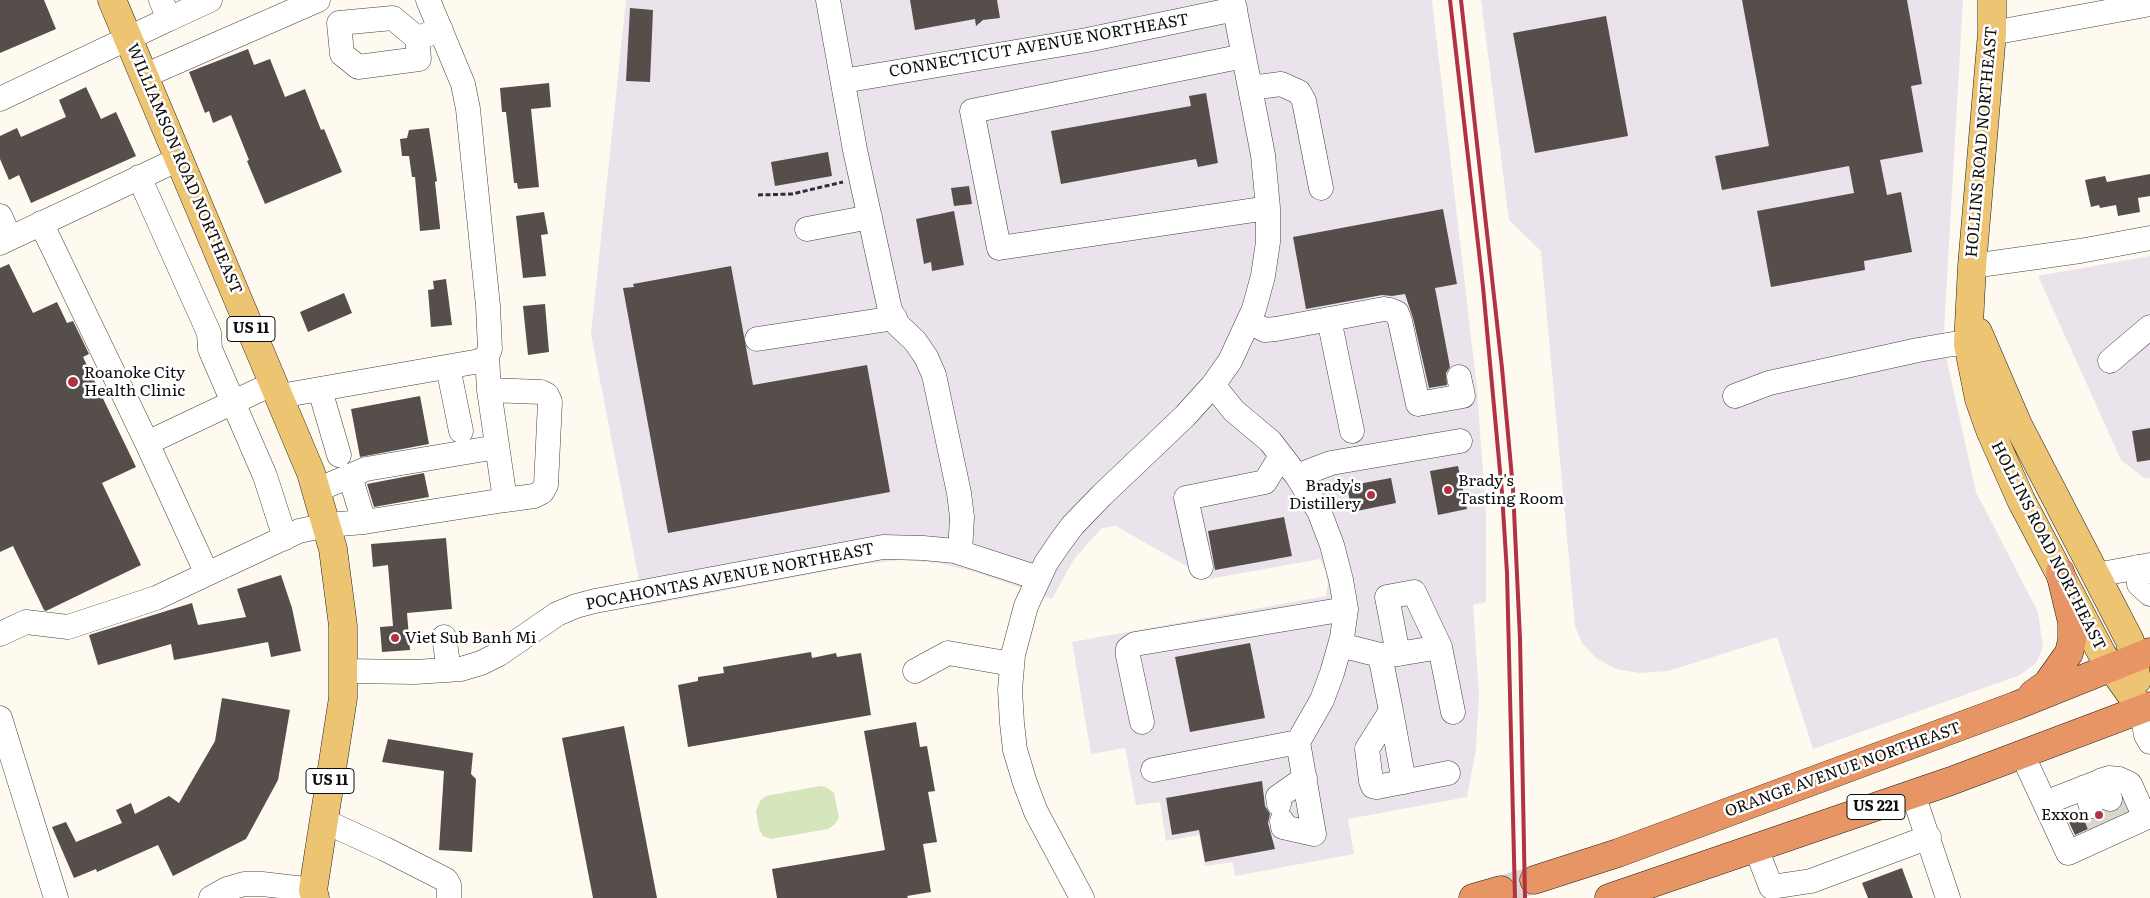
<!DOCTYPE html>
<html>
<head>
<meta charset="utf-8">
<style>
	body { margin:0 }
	canvas { display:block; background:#fefaf0 }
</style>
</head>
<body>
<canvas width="2150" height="898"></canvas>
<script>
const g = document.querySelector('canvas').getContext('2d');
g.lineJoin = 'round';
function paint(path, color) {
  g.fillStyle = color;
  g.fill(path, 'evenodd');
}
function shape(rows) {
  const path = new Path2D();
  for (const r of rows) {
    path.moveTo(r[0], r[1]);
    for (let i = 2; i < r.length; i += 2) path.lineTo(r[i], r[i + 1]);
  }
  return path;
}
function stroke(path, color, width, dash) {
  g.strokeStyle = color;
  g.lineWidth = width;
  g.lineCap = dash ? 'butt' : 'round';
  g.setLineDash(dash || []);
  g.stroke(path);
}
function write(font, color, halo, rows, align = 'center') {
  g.font = font + ' Literata,serif';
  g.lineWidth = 5;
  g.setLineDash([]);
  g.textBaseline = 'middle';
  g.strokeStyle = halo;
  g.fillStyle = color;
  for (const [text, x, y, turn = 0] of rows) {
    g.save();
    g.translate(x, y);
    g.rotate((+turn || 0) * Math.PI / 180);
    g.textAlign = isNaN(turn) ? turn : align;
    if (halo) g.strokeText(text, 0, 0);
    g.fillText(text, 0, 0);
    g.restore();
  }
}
const industrial = shape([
	[626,0,1432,0,1477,389,1486,515,1486,602,1473,605,1479,695,1476,749,1467,797,1348,819,1354,854,1235,876,1233,862,1205,866,1199,835,1166,841,1160,802,1136,805,1125,748,1091,754,1072,642,1326,596,1328,583,1325,570,1320,559,1209,579,1116,526,1102,528,1089,542,1074,559,1052,599,975,572,939,563,902,560,864,564,644,606,591,334],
	[1481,0,1963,0,1944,331,1948,366,1976,492,2038,612,2043,647,2036,663,2020,675,1813,749,1777,637,1668,671,1640,673,1616,669,1596,658,1582,643,1575,626,1541,251,1509,220],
	[2150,256,2150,478,2144,478,2121,460,2038,276]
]);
const green = shape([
	[820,786,826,787,834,793,839,818,834,825,828,829,771,839,763,836,759,829,756,811,760,801,766,796]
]);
const building = shape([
	[0,0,44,0,56,29,0,53],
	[910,0,997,0,1000,18,983,20,976,26,975,19,915,30],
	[1742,0,1907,0,1922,84,1911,86,1923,152,1880,160,1887,195,1901,192,1912,252,1864,261,1865,270,1771,287,1757,211,1854,193,1849,166,1722,190,1715,156,1769,146],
	[630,8,653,10,650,82,626,81],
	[1606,16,1628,136,1535,153,1513,33],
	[248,49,254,65,270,59,285,97,305,89,321,130,324,129,342,172,265,204,247,161,249,160,231,115,213,123,209,111,205,113,189,72],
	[549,83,551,107,531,109,539,187,518,189,517,183,514,183,506,112,502,112,500,88],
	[86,87,101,119,116,112,136,156,31,203,19,175,9,180,0,159,0,136,17,128,21,137,66,117,59,100],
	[1206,93,1218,163,1198,167,1196,159,1061,184,1051,131,1191,106,1189,96],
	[429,128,437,181,435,182,440,227,440,229,420,231,415,177,412,177,409,156,402,156,400,139,407,138,409,130],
	[828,152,832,176,775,186,771,162],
	[2150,174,2150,196,2138,198,2140,212,2118,216,2116,205,2100,208,2099,205,2091,207,2085,180,2105,176,2107,182],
	[969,186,972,204,954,206,951,188],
	[1443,209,1457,284,1435,288,1450,367,1446,373,1447,385,1429,388,1413,318,1405,294,1392,296,1382,295,1306,309,1293,237],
	[954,211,964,265,932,271,931,262,924,264,916,219],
	[544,212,548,234,541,235,546,276,523,278,516,216],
	[9,264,33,313,57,302,67,323,73,321,89,354,83,357,136,467,102,483,141,565,46,611,44,610,13,546,0,552,0,268],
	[731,266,753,385,867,365,890,492,668,533,623,288,634,287,633,284],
	[446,279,452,325,431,327,428,290,434,289,433,281],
	[344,293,352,313,308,332,300,312],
	[545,304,549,352,528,355,523,306],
	[420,396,429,444,360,457,351,409],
	[2150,428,2150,460,2137,462,2132,431],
	[1458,466,1467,509,1438,515,1430,471],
	[424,473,429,497,374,507,367,484],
	[1391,478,1396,503,1352,512,1347,486],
	[1284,517,1292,556,1215,570,1208,531],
	[446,538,452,609,407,613,410,650,382,652,380,627,393,626,388,565,373,567,371,544],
	[281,575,292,608,301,651,271,657,268,642,174,660,171,644,98,665,89,635,192,603,198,625,246,617,237,589],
	[1250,643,1265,718,1190,732,1175,657],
	[811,652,812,658,836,653,837,657,861,653,871,715,688,747,678,685,698,681,698,677,724,673,723,667],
	[222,698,290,710,278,780,246,839,173,876,158,845,97,872,96,869,74,878,52,827,66,822,76,842,122,823,116,810,131,803,135,814,169,796,179,803,215,741],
	[916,722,920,747,927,746,935,791,928,792,937,842,923,844,931,892,907,896,908,898,777,898,772,869,885,850,864,731],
	[624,726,657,898,593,898,562,738],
	[388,739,473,753,471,774,476,779,472,852,439,850,444,771,382,762],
	[1262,781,1265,806,1270,814,1268,823,1275,849,1205,862,1199,830,1172,835,1166,798],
	[2123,802,2127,811,2075,835,2066,816,2078,811,2082,816,2088,819,2095,819,2101,816,2104,811,2109,813,2116,811],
	[1902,868,1913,898,1868,898,1862,883]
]);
const minorTunnel = shape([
	[2110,799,2119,819],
	[2091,806,2100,827]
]);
const highwayTunnel = shape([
	[1501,890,1534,880]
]);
const path = shape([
	[758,195,792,194,843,182]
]);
const minor = shape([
	[828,0,855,150,890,310,898,325,915,341,926,357,934,375,959,493,962,517,960,552],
	[169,19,210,0],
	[1992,33,2150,4],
	[417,38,393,18,339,23,342,54,358,67,419,59,417,38,441,30],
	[1244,56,972,111,999,248,1268,208],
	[144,76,318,0],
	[843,81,1087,40,1235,9],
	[1250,88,1281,84,1299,92,1304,101,1321,188],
	[0,99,169,19,161,0],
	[139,177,209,333,210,349,265,476,285,538],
	[0,216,10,238],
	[41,223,147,443],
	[807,229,870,217],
	[0,243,179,159],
	[1972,266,2080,251,2150,238],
	[1329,319,1352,431],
	[1249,322,1265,330,1276,329,1384,309,1390,310,1397,313,1400,321,1418,404,1463,396,1459,377],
	[757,339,895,318],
	[2110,361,2150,327],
	[448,367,461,431],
	[274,383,147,443,207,574,299,531,327,525,364,522,505,500,489,390,487,356],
	[320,390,339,455],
	[489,390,541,392,547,395,550,402,546,485,542,492,534,496,505,500],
	[280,396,480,361,487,356,490,349,488,306,468,109,463,84,428,0],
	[1735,396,1769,383,1918,350,1953,344,1968,344],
	[350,476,364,522],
	[1297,476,1331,463,1460,441],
	[317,490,366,469,497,447],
	[1201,567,1186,498,1265,482,1281,456],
	[2138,567,2139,584,2150,594],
	[2096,575,2150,565],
	[0,634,26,622,68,627,156,598,207,574],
	[444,637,449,670],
	[1340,645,1380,655,1398,654,1387,597,1414,592,1440,647,1453,712],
	[1398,654,1440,647],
	[1380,655,1391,711,1367,749,1371,781,1373,786,1377,787,1448,773],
	[344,671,415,672,461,669,481,663,499,654,557,614,576,606,595,601,883,547,923,548,955,551,1038,578],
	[915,671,948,653,1012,664],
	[2141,709,2146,735,2150,742],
	[1391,711,1404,782],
	[0,718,56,898],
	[1142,722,1128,656,1128,649,1135,644,1346,609],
	[2022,754,2068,853,2145,818,2150,811],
	[1153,770,1298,742,1322,700,1332,673,1342,638,1346,609,1341,580,1332,545,1319,511,1297,476,1270,441,1234,411,1213,385],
	[2102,780,2110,799],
	[2085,787,2091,806],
	[1913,794,1948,898],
	[2045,803,2109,778,2119,779,2130,784,2145,818],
	[1279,804,1278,797,1305,778],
	[324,821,385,849,446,880,449,885,449,898],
	[1282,821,1283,827,1314,834,1298,742],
	[1756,848,1771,887,1811,881,1929,837],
	[211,898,227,889,244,884,262,884,313,890],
	[1082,898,1036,812,1025,783,1015,750,1012,723,1010,690,1013,655,1026,606,1046,563,1061,541,1073,525,1102,495,1185,416,1213,385,1230,361,1254,309,1263,276,1268,242,1268,208,1263,155,1233,0]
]);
const major = shape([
	[112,0,311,473,333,549,343,626,343,698,313,890,315,898],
	[1992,0,1992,33,1972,266,1968,344,1979,399,1990,430,2021,500,2102,654,2141,709],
	[1978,332,2018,425,2130,641,2137,680]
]);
const highway = shape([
	[2033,694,2047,684,2069,653,2072,640,2072,622,2060,572],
	[1534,880,1618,853,2015,706,2150,652],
	[1473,898,1501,890],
	[1609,898,1951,781,2150,706]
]);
const rail = shape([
	[1450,0,1483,287,1502,493,1507,573,1515,898],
	[1461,0,1502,368,1513,489,1520,639,1525,898]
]);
const markers = [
	[73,382,6,"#b13243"],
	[1448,490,5,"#b13243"],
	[1371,495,5,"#b13243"],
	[395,638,5,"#b13243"],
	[2099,815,5,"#b13243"]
];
const shields = [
	[251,329,48],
	[330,781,48],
	[1876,807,58]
];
const shieldNames = [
	["US 11",251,329],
	["US 11",330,781],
	["US 221",1876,807]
];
const streetNames = [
	["CONNECTICUT AVENUE NORTHEAST",1039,46,-10],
	["HOLLINS ROAD NORTHEAST",1982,142,-85],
	["WILLIAMSON ROAD NORTHEAST",184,169,67],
	["HOLLINS ROAD NORTHEAST",2048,546,63],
	["POCAHONTAS AVENUE NORTHEAST",730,577,-11],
	["ORANGE AVENUE NORTHEAST",1843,770,-20]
];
const poiNames = [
	["Roanoke City",84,373],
	["Health Clinic",84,391],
	["Brady's",1458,481],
	["Tasting Room",1458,499],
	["Brady's",1361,486,"right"],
	["Distillery",1361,504,"right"],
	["Viet Sub Banh Mi",405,638],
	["Exxon",2089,815,"right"]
];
paint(industrial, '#eae3ec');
paint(green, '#d5e5bc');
paint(building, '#554e4b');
stroke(minorTunnel, '#dad7ce', 24, [24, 12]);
stroke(highwayTunnel, '#dad7ce', 28, [28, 14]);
stroke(minor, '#414141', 25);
stroke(major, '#1f1f1f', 29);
stroke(highway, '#1f1f1f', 29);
stroke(path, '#303030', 3, [5, 2.5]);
stroke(minor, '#fff', 24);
stroke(major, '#ecc472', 28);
stroke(highway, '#e79565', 28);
stroke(rail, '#b13243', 4);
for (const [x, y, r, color] of markers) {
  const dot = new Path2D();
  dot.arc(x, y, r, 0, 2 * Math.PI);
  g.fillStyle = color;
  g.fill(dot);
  stroke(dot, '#fff', 2);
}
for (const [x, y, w] of shields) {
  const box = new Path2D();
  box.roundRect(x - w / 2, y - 12.5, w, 25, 4);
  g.fillStyle = '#fff';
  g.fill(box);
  stroke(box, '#0e0e0e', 1);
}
write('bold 15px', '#0e0e0e', null, shieldNames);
write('16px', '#0e0e0e', '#fff', streetNames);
write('16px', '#0e0e0e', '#fff', poiNames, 'left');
</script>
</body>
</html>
